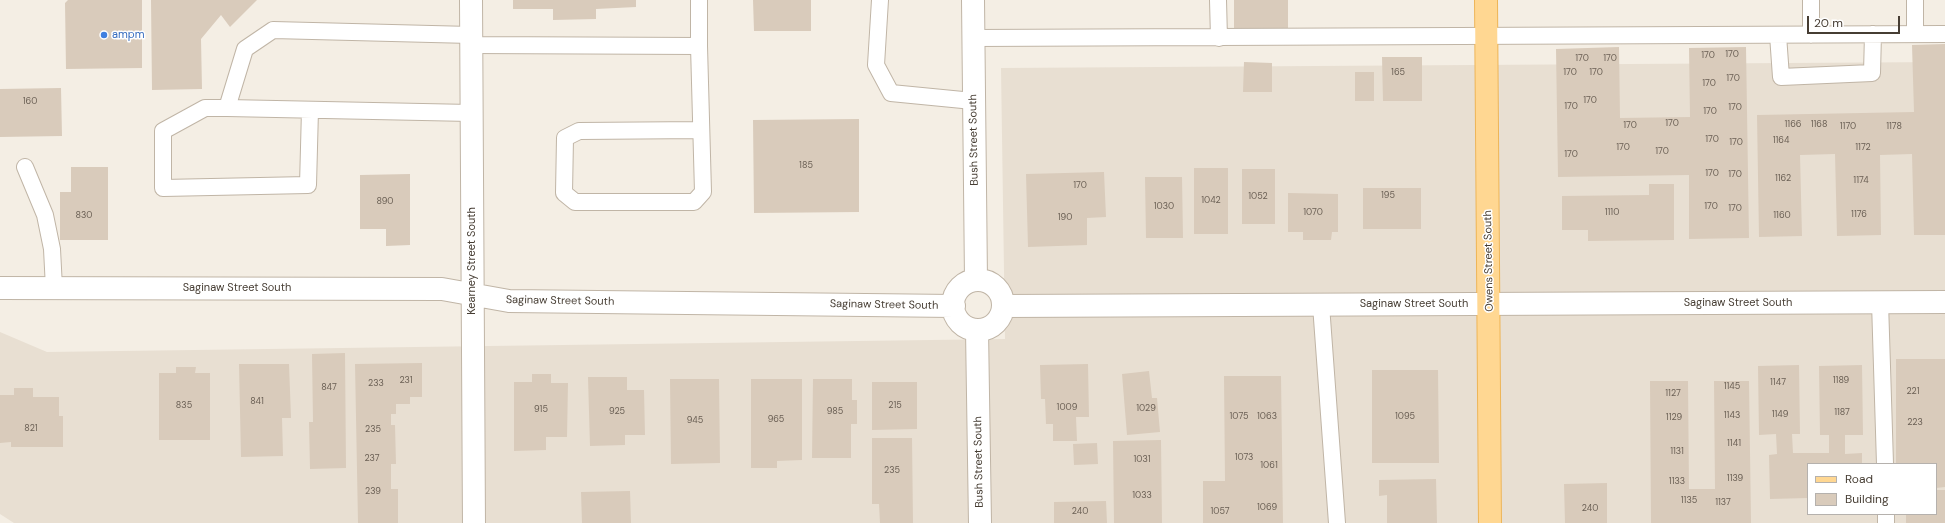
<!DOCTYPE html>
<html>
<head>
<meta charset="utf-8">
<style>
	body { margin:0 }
	#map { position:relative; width:1945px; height:523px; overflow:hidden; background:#f4eee4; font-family:"DM Sans",sans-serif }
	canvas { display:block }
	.legend { position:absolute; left:1807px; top:463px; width:130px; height:52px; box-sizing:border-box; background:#fff; border:1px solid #b5b1ad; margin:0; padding:5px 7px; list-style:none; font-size:12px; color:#463d33 }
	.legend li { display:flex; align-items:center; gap:8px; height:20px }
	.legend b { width:20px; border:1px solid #b5b1ad }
	.scale { position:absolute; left:1807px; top:16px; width:93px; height:18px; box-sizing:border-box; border:2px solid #463d33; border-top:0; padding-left:5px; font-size:12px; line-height:14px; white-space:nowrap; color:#463d33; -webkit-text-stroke:3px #fff; paint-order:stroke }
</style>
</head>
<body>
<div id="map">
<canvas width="1945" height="523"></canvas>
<ul class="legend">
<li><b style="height:5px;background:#ffd792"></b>Road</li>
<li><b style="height:11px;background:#d9cbbb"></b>Building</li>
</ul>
<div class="scale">20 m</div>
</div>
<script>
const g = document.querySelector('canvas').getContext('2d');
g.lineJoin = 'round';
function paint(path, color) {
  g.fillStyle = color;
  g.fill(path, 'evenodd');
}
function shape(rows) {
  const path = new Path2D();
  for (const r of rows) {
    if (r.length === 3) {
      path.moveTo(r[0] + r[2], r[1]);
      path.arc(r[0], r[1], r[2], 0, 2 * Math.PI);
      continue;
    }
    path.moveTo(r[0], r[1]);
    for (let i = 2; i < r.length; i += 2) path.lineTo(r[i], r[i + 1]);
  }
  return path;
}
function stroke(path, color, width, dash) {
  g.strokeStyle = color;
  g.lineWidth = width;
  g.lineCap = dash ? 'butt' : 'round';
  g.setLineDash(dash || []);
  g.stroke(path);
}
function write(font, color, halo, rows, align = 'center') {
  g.font = font + ' "DM Sans",sans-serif';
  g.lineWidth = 3;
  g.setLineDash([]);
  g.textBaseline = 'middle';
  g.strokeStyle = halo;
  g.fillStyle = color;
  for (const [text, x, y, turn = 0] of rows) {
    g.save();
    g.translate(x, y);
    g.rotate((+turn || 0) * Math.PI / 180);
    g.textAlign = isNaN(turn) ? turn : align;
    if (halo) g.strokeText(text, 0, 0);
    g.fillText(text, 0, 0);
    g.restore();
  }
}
const residential = shape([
	[1945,62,1945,523,14,523,0,514,0,332,47,352,1005,339,1001,68],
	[1808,464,1936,464,1936,514,1808,514]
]);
const building = shape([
	[68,0,142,0,142,68,66,69,65,3],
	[151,0,257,0,230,27,221,15,201,39,202,89,152,90],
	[513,0,636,0,636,7,596,9,596,19,553,20,553,9,513,9],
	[753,0,811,0,811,31,754,31],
	[1234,0,1288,0,1288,29,1234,29],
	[1945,44,1945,235,1914,235,1912,154,1880,155,1881,235,1837,236,1835,154,1800,155,1802,236,1759,237,1757,115,1914,112,1912,45],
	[1619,47,1620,118,1690,117,1689,48,1746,47,1749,238,1689,239,1689,175,1558,177,1556,49],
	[1382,57,1422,57,1422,101,1383,101],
	[1244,62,1272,63,1272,92,1243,92],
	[1355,72,1374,72,1374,101,1355,101],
	[61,88,62,136,0,137,0,89],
	[859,119,859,212,754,213,753,120],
	[71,167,108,167,108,240,60,240,60,192,71,192],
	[1194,168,1228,168,1228,234,1194,234],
	[1242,169,1275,169,1275,224,1242,224],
	[1104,172,1106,217,1087,218,1087,245,1028,247,1026,174],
	[410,174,410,245,386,246,386,229,360,229,360,175],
	[1145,177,1182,177,1183,238,1146,238],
	[1649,184,1674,184,1674,240,1588,241,1588,230,1562,230,1562,196,1649,195],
	[1363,188,1421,188,1421,229,1363,229],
	[1288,193,1338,194,1338,232,1332,232,1331,240,1303,240,1303,232,1288,232],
	[345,353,346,468,310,469,309,422,313,422,312,354],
	[1896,359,1945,359,1945,487,1936,488,1936,464,1896,464],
	[422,363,422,397,410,397,410,404,396,404,396,414,391,414,391,425,395,425,396,464,391,464,391,489,398,489,398,523,358,523,355,364],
	[239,364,289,364,291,418,282,418,283,456,241,457],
	[1088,364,1089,417,1076,417,1077,441,1053,441,1053,424,1046,424,1045,399,1041,399,1040,365],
	[1799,365,1800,434,1792,434,1793,453,1829,453,1829,435,1820,435,1819,366,1862,365,1863,435,1845,435,1845,454,1862,453,1862,464,1808,464,1808,498,1770,499,1769,455,1777,454,1776,434,1759,435,1758,366],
	[176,367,196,367,195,373,210,373,210,440,159,440,159,373,176,373],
	[1372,370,1438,370,1439,463,1372,463],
	[1149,371,1152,398,1157,398,1160,432,1127,435,1122,374],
	[532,374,551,374,551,383,568,383,567,437,546,437,546,450,514,451,514,382,532,382],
	[1224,376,1281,376,1283,523,1203,523,1203,481,1225,481],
	[588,377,627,377,627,390,644,390,645,435,625,435,625,445,590,446],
	[670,379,719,379,720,463,671,464],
	[751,379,802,379,802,460,777,461,777,468,751,468],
	[813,379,852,379,852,400,857,400,857,424,851,424,851,458,812,458],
	[1650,381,1688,381,1689,489,1715,489,1714,381,1749,381,1751,523,1651,523],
	[872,382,917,382,917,429,872,430],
	[14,388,33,388,33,397,59,397,59,416,63,416,63,447,11,447,11,442,0,443,0,395,14,395],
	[872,438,912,438,913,523,880,523,879,504,872,504],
	[1161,440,1162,523,1114,523,1113,441],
	[1097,443,1098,464,1074,465,1073,444],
	[1436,479,1437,523,1387,523,1387,495,1379,496,1379,480],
	[1607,483,1607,523,1565,523,1564,484],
	[1936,490,1945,490,1945,523,1906,523,1906,514,1936,514],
	[630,491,631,523,582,523,581,492],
	[1106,501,1107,523,1054,523,1054,502]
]);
const lane = shape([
	[880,0,876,65,891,93,973,101],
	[1218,0,1219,38],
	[1811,0,1811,35],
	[1915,0,1915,34],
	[1778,35,1781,77,1872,73,1873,34],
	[973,38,1945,34],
	[471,45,699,46,699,0],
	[699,46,703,192,694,202,575,202,564,193,565,138,579,131,701,130],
	[227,108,471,113],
	[310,110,308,185,163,188,163,131,205,108,227,108,245,49,273,30,471,35],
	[25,167,45,215,52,249,54,288],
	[1880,302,1885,464],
	[1321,305,1337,523],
	[1886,514,1886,523]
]);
const street = shape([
	[471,0,474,523],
	[973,0,976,280],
	[978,305,25],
	[0,288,442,289,509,301,954,306],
	[1003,306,1945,302],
	[977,330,980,523]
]);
const primary = shape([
	[1486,0,1490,523]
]);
const markers = [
	[104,35,4,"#3f7fe0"]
];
const numberNames = [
	["170",1732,55],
	["170",1708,56],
	["170",1582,59],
	["170",1610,59],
	["165",1398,73],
	["170",1570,73],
	["170",1596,73],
	["170",1733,79],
	["170",1709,84],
	["170",1590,101],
	["160",30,102],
	["170",1571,107],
	["170",1735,108],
	["170",1710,112],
	["170",1672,124],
	["1166",1793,125],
	["1168",1819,125],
	["170",1630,126],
	["1170",1848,127],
	["1178",1894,127],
	["170",1712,140],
	["1164",1781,141],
	["170",1736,143],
	["170",1623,148],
	["1172",1863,148],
	["170",1662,152],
	["170",1571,155],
	["185",806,166],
	["170",1712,174],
	["170",1735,175],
	["1162",1783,179],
	["1174",1861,181],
	["170",1080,186],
	["195",1388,196],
	["1052",1258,197],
	["1042",1211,201],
	["890",385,202],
	["1030",1164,207],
	["170",1711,207],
	["170",1735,209],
	["1070",1313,213],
	["1110",1612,213],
	["1176",1859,215],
	["830",84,216],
	["1160",1782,216],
	["190",1065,218],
	["231",406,381],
	["1189",1841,381],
	["1147",1778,383],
	["233",376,384],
	["1145",1732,387],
	["847",329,388],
	["221",1913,392],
	["1127",1673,394],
	["841",257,402],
	["835",184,406],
	["215",895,406],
	["1009",1067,408],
	["1029",1146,409],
	["915",541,410],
	["925",617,412],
	["985",835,412],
	["1187",1842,413],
	["1149",1780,415],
	["1143",1732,416],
	["1075",1239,417],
	["1063",1267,417],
	["1095",1405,417],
	["1129",1674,418],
	["965",776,420],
	["945",695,421],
	["223",1915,423],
	["821",31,429],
	["235",373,430],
	["1141",1734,444],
	["1131",1677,452],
	["1073",1244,458],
	["237",372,459],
	["1031",1142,460],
	["1061",1269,466],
	["235",892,471],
	["1139",1735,479],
	["1133",1677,482],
	["239",373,492],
	["1033",1142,496],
	["1135",1689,501],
	["1137",1723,503],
	["1069",1267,508],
	["240",1590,509],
	["240",1080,512],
	["1057",1220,512]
];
const shopNames = [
	["ampm",112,35]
];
const streetNames = [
	["Bush Street South",974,140,-91],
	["Kearney Street South",472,261,-90],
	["Owens Street South",1489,261,-91],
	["Saginaw Street South",237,288],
	["Saginaw Street South",560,301,1],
	["Saginaw Street South",1738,303],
	["Saginaw Street South",1414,304],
	["Saginaw Street South",884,305,1],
	["Bush Street South",979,462,-91]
];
paint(residential, '#e8dfd2');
paint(building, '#d9cbbb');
stroke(lane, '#c0b5a6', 18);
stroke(street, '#c0b5a6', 24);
stroke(primary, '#eeb557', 24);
stroke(lane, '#fff', 16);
stroke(street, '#fff', 22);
stroke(primary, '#ffd792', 22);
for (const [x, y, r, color] of markers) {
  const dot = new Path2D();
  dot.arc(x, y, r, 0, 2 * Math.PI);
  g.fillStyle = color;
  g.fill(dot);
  stroke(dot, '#fff', 1.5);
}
write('9px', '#6b6055', null, numberNames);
write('11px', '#366cbe', '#fff', shopNames, 'left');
write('11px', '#463d33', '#fff', streetNames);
</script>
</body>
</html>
